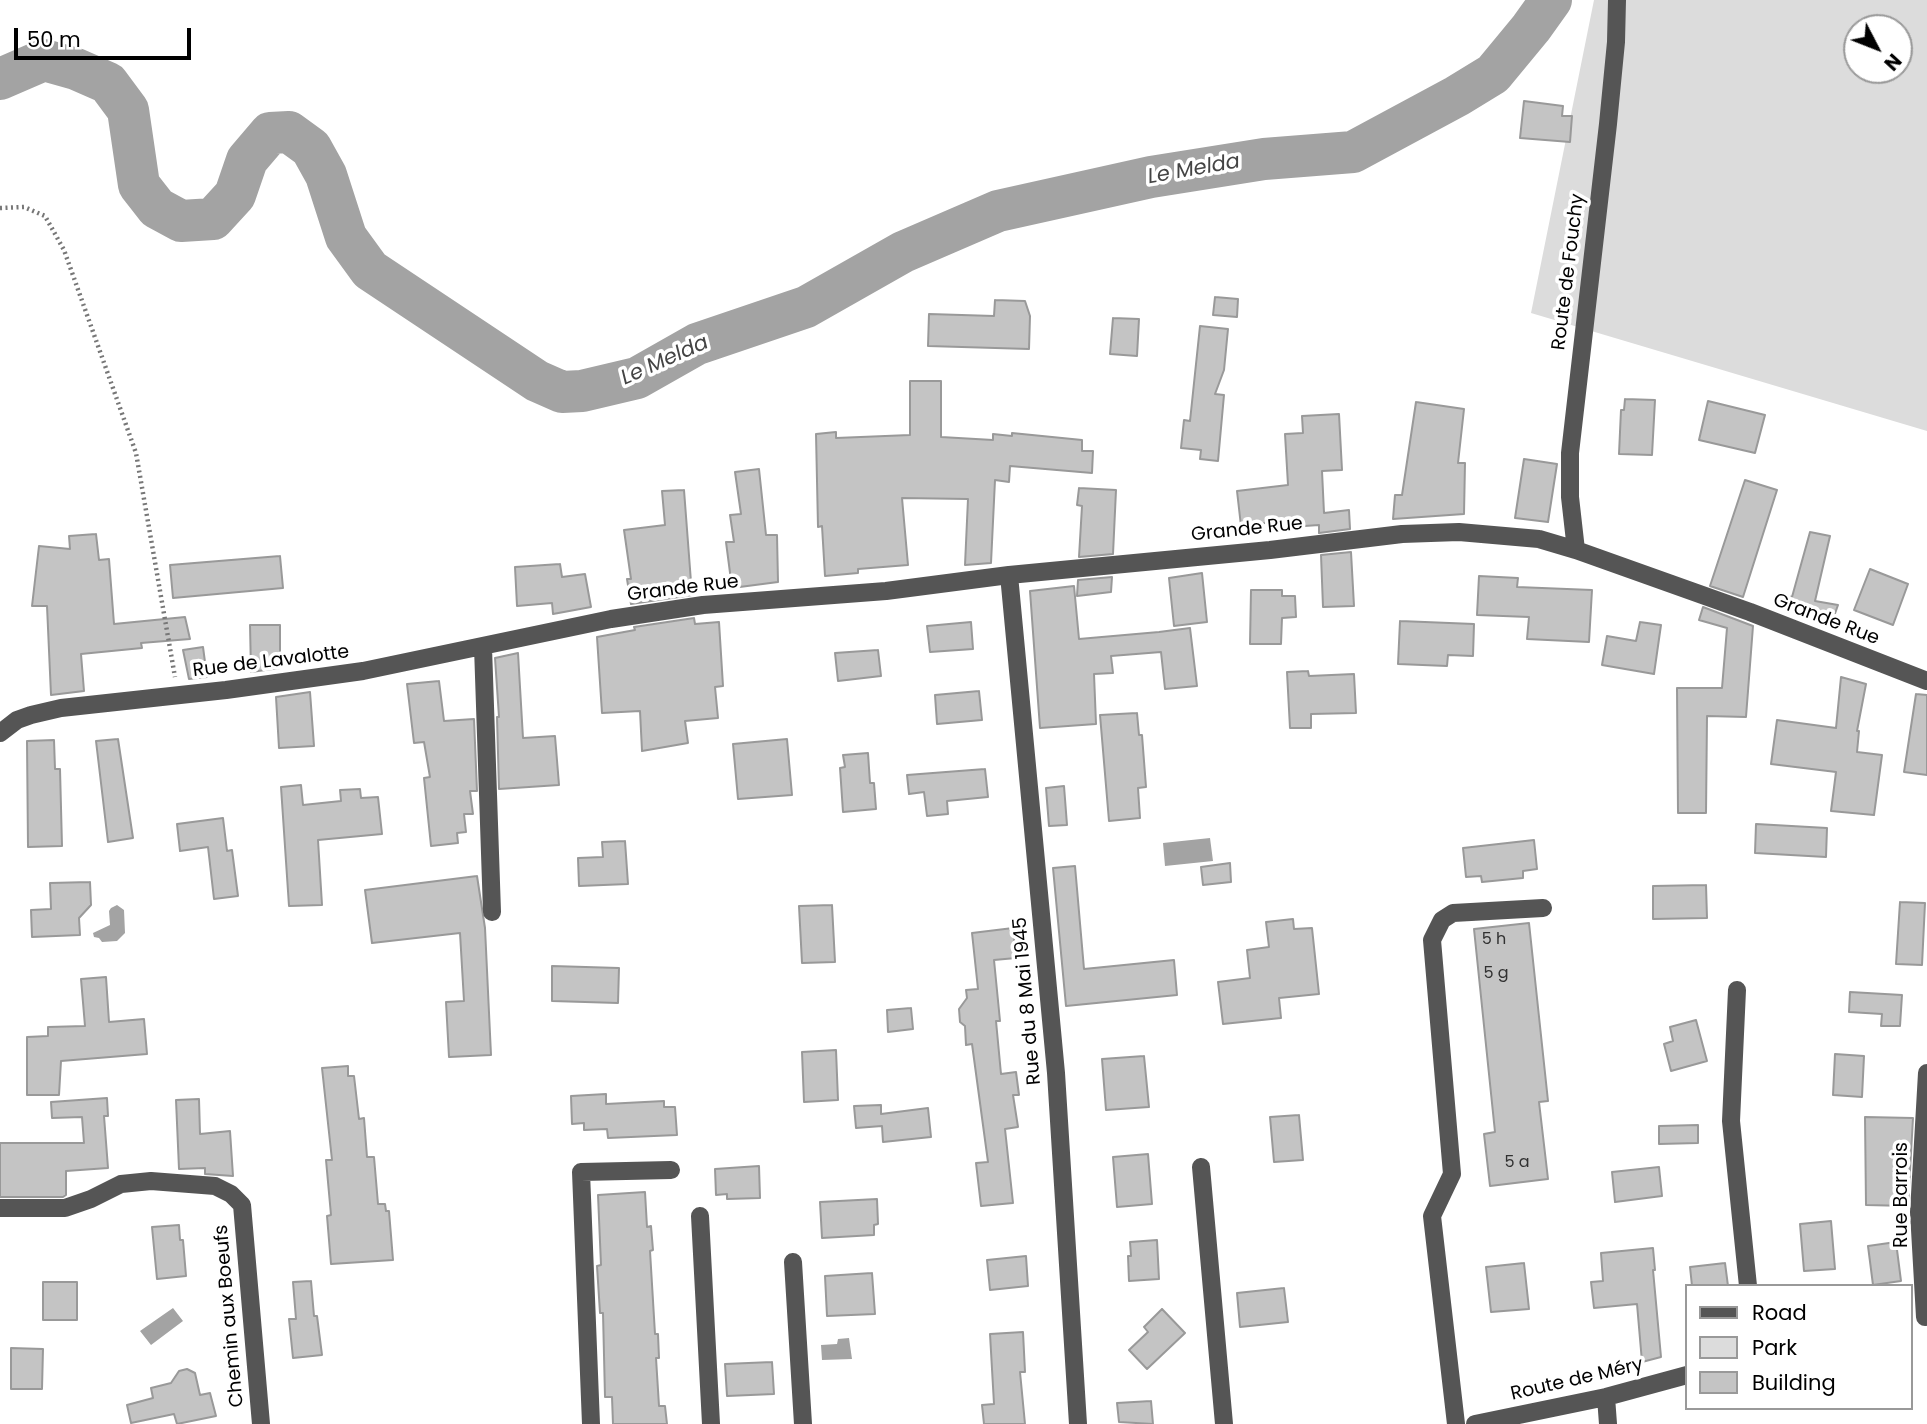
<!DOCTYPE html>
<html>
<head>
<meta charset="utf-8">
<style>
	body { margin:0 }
	#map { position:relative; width:1927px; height:1424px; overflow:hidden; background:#fff; font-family:Poppins,sans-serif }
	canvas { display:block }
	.legend { position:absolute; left:1685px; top:1284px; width:228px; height:126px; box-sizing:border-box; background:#fff; border:2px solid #999; margin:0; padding:9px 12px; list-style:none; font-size:21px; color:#000 }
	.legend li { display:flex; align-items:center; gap:14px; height:35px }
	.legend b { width:35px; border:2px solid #999 }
	.north { position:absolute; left:1843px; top:14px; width:70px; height:70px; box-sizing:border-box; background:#fff; border:2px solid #999; border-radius:50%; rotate:132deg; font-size:19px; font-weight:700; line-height:28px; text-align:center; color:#000 }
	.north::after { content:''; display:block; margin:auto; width:24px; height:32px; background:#000; clip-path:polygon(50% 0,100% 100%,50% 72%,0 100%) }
	.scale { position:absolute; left:14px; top:28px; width:177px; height:32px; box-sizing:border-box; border:4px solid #000; border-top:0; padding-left:9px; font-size:21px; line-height:24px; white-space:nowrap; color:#000; -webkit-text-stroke:5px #fff; paint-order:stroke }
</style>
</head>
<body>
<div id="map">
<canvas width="1927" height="1424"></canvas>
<ul class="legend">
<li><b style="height:9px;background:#555"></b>Road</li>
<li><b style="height:19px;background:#dcdcdc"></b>Park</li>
<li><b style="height:19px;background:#c4c4c4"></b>Building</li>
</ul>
<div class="north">N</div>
<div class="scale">50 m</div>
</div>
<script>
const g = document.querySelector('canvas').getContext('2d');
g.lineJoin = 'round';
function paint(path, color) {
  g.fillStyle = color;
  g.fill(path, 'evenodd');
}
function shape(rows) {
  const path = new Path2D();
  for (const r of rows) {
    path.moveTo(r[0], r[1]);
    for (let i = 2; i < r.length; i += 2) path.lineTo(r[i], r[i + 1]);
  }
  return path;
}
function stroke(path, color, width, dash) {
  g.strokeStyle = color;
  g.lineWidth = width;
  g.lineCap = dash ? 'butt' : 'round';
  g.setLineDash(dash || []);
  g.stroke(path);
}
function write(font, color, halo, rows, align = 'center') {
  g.font = font + ' Poppins,sans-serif';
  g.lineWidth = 7;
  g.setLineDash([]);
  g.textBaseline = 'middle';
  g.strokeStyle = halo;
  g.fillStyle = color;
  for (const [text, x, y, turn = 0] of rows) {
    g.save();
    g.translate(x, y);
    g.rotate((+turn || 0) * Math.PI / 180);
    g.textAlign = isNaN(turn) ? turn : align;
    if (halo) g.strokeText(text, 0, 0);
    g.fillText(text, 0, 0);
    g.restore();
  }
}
const green = shape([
	[1594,0,1927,0,1927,431,1531,313],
	[1857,28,1899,28,1899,70,1857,70]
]);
const water = shape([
	[1210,838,1213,861,1165,866,1163,843],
	[117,905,124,910,125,933,117,941,102,942,99,938,94,937,93,933,110,925,109,911,111,908],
	[173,1308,183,1321,151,1345,140,1331],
	[849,1338,852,1359,822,1360,821,1345,837,1344,838,1339]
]);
const river = shape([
	[0,79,44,60,76,69,108,83,128,110,139,185,157,208,181,221,213,219,235,195,247,160,270,133,289,132,311,148,326,175,346,237,370,270,537,381,562,392,582,391,637,378,697,344,806,307,903,252,998,211,1151,177,1264,159,1353,152,1457,96,1493,74,1531,28,1551,0]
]);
const building = shape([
	[1524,101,1563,106,1562,116,1572,116,1570,142,1520,138,1524,101],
	[1215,297,1238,299,1237,317,1213,315,1215,297],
	[995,300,1025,301,1030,316,1029,349,928,346,929,314,994,316,995,300],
	[1113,318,1139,319,1137,356,1110,354,1113,318],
	[1200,326,1228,329,1224,370,1215,394,1224,395,1218,461,1200,459,1201,450,1181,448,1184,420,1190,421,1200,326],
	[910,381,941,381,941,437,993,440,993,434,1012,436,1012,433,1082,440,1082,451,1093,451,1092,473,1010,466,1009,482,995,480,991,563,965,565,968,499,902,498,908,565,858,569,858,573,825,576,822,526,818,527,816,434,836,432,836,438,910,435,910,381],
	[1625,399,1655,400,1652,455,1619,454,1621,410,1624,410,1625,399],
	[1708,401,1765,415,1755,453,1699,440,1708,401],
	[1416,402,1464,409,1458,463,1465,463,1464,514,1393,519,1395,495,1402,495,1416,402],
	[1339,414,1342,470,1322,471,1324,513,1349,510,1350,529,1319,533,1319,525,1290,527,1289,520,1241,526,1237,491,1288,485,1285,434,1303,433,1302,416,1339,414],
	[1524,459,1557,464,1548,522,1515,518,1524,459],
	[759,469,766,535,777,535,778,582,732,588,726,542,734,542,730,515,741,514,735,472,759,469],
	[1745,480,1777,490,1743,597,1710,586,1745,480],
	[1079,488,1116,490,1113,554,1079,557,1082,506,1077,505,1079,488],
	[684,490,692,595,631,604,627,579,631,579,624,530,665,525,662,491,684,490],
	[1810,532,1830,536,1815,601,1838,605,1831,625,1778,603,1780,595,1792,597,1810,532],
	[96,534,99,560,109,559,114,624,185,617,190,639,141,643,142,648,81,654,84,691,51,695,47,606,32,606,39,546,70,549,69,536,96,534],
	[1351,552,1354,606,1323,607,1321,555,1351,552],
	[280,556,283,588,173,598,170,565,280,556],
	[560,564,562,577,585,574,591,607,553,614,552,603,517,606,515,567,560,564],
	[1870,569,1908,584,1893,625,1854,610,1870,569],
	[1202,573,1207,622,1174,626,1169,578,1202,573],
	[1479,576,1518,578,1517,587,1592,590,1589,642,1527,639,1529,617,1477,615,1479,576],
	[1112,577,1111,592,1077,596,1078,580,1112,577],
	[1074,586,1079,639,1159,632,1190,628,1197,686,1165,689,1161,652,1111,656,1113,673,1094,674,1096,724,1040,728,1030,591,1074,586],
	[1251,590,1282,590,1282,596,1295,596,1296,617,1282,618,1281,644,1250,644,1251,590],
	[1703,607,1753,626,1746,717,1707,716,1706,813,1678,813,1677,688,1722,688,1727,628,1699,620,1703,607],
	[694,618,695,624,719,622,723,686,715,687,718,718,685,721,688,743,642,751,640,711,602,713,597,637,635,630,634,627,694,618],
	[1400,621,1474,624,1473,656,1448,655,1447,666,1398,664,1400,621],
	[971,622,973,649,930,652,927,626,971,622],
	[1640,622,1661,625,1654,674,1602,665,1607,636,1636,641,1640,622],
	[250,625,280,625,280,668,251,672,250,625],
	[203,647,207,677,189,679,183,650,203,647],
	[878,650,881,676,838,681,835,653,878,650],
	[518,653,523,738,555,736,559,785,499,789,497,717,499,717,495,658,518,653],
	[1308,671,1309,676,1354,674,1356,713,1311,714,1311,728,1290,728,1287,672,1308,671],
	[1841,677,1866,684,1857,731,1859,731,1857,752,1882,755,1874,815,1831,811,1836,772,1771,764,1777,720,1836,728,1841,677],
	[439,681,444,721,474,719,477,791,470,791,473,814,464,814,466,832,457,833,458,843,431,846,424,778,430,777,424,742,414,743,407,684,439,681],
	[979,691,982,720,937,724,935,695,979,691],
	[310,692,314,746,279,748,276,697,310,692],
	[1916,694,1927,695,1927,775,1904,772,1916,694],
	[1137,713,1139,735,1142,735,1146,787,1138,788,1140,818,1109,821,1100,715,1137,713],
	[118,739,133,838,108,842,96,741,118,739],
	[787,739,792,795,738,799,733,744,787,739],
	[54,740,55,769,60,769,62,846,28,847,27,741,54,740],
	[868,753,870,783,874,783,876,809,843,812,840,768,845,767,843,755,868,753],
	[985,769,988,797,947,801,948,814,927,816,924,792,909,794,907,775,985,769],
	[301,785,303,805,341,801,340,790,360,789,361,798,378,797,382,834,318,840,322,905,289,906,281,787,301,785],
	[1064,786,1067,825,1049,826,1046,788,1064,786],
	[223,818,227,851,232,850,238,896,214,899,208,847,180,851,177,824,223,818],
	[1756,824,1827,828,1826,857,1755,853,1756,824],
	[1534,840,1537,869,1523,871,1523,878,1482,882,1481,876,1466,877,1463,848,1534,840],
	[625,841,628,884,579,886,578,858,603,857,602,842,625,841],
	[1230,863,1231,882,1203,885,1201,867,1230,863],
	[1075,866,1084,969,1174,960,1177,995,1066,1006,1053,868,1075,866],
	[477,876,485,928,491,1055,449,1057,446,1002,464,1001,460,933,372,943,365,890,477,876],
	[90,882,91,905,79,918,80,935,32,937,31,910,51,909,50,883,90,882],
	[1706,885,1707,918,1653,919,1653,886,1706,885],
	[1900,902,1925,903,1922,965,1896,964,1900,902],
	[832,905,835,962,802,963,799,906,832,905],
	[1293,919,1294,929,1312,928,1319,994,1279,998,1281,1018,1223,1024,1218,982,1250,978,1247,950,1269,947,1266,922,1293,919],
	[1529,923,1548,1101,1539,1102,1548,1179,1490,1186,1484,1134,1495,1132,1474,929,1529,923],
	[1013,928,1016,958,994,960,1000,1021,996,1021,1001,1074,1016,1072,1019,1095,1013,1095,1018,1127,1005,1129,1013,1203,981,1206,976,1163,988,1162,972,1044,966,1045,965,1026,960,1022,959,1009,967,998,966,990,978,989,972,933,1013,928],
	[552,966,619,968,618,1003,552,1001,552,966],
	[106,977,109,1022,144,1019,147,1054,61,1061,59,1095,27,1095,27,1037,48,1036,48,1027,85,1026,81,979,106,977],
	[1850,992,1902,995,1900,1026,1881,1026,1882,1014,1849,1012,1850,992],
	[911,1008,913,1029,888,1032,887,1010,911,1008],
	[1696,1020,1707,1061,1671,1071,1664,1044,1673,1041,1670,1027,1696,1020],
	[836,1050,838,1100,804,1102,802,1052,836,1050],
	[1835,1054,1864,1056,1862,1097,1833,1095,1835,1054],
	[1144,1056,1149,1107,1106,1110,1102,1059,1144,1056],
	[348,1066,348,1076,354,1076,359,1119,364,1118,367,1157,374,1157,378,1204,385,1204,386,1211,389,1211,393,1260,331,1264,327,1216,331,1215,326,1160,332,1160,322,1068,348,1066],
	[606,1094,606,1104,664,1101,664,1107,675,1107,677,1135,608,1138,607,1129,584,1130,584,1123,572,1124,571,1096,606,1094],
	[107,1098,108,1116,104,1116,108,1168,66,1171,66,1195,63,1197,0,1197,0,1143,84,1143,82,1117,52,1118,51,1102,107,1098],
	[199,1099,200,1134,230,1131,233,1176,205,1174,205,1168,179,1169,176,1100,199,1099],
	[881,1105,881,1114,928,1108,931,1137,883,1142,882,1126,856,1128,854,1106,881,1105],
	[1299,1115,1303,1160,1274,1162,1270,1117,1299,1115],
	[1865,1117,1913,1118,1908,1206,1866,1205,1865,1117],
	[1698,1125,1698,1143,1659,1144,1659,1126,1698,1125],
	[1148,1154,1152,1204,1117,1207,1113,1157,1148,1154],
	[759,1166,760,1198,727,1199,727,1194,716,1195,715,1169,759,1166],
	[1659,1167,1662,1196,1615,1202,1612,1172,1659,1167],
	[645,1192,647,1227,651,1226,653,1250,650,1251,655,1334,658,1334,659,1358,656,1358,659,1406,665,1406,667,1424,613,1424,612,1397,605,1397,603,1313,600,1313,597,1266,601,1265,598,1195,645,1192],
	[877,1199,878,1224,874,1225,874,1235,822,1238,820,1202,877,1199],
	[1831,1221,1835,1269,1804,1271,1800,1224,1831,1221],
	[179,1225,180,1240,183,1240,186,1276,157,1279,152,1227,179,1225],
	[1157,1240,1159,1279,1129,1281,1128,1256,1131,1256,1130,1242,1157,1240],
	[1896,1242,1901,1281,1873,1285,1868,1246,1896,1242],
	[1653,1248,1655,1270,1653,1270,1661,1357,1642,1362,1637,1304,1594,1308,1591,1282,1603,1281,1601,1253,1653,1248],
	[1026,1256,1028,1286,990,1290,987,1260,1026,1256],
	[1524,1263,1529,1309,1491,1312,1486,1267,1524,1263],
	[1725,1263,1728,1286,1692,1286,1690,1267,1725,1263],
	[872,1273,875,1314,827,1316,825,1276,872,1273],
	[311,1281,314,1316,317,1316,322,1355,293,1358,289,1319,296,1319,293,1282,311,1281],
	[43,1282,77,1282,77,1320,43,1320,43,1282],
	[1284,1288,1288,1322,1240,1327,1237,1293,1284,1288],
	[1162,1309,1185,1333,1147,1369,1129,1350,1148,1332,1144,1327,1162,1309],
	[1023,1332,1025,1372,1020,1372,1025,1424,984,1424,982,1405,994,1404,990,1334,1023,1332],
	[11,1348,43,1349,42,1389,11,1389,11,1348],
	[772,1362,774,1394,727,1396,725,1364,772,1362],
	[187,1369,195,1373,200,1395,210,1393,216,1416,177,1424,174,1414,131,1423,127,1405,153,1398,151,1388,171,1383,179,1371,187,1369],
	[1151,1401,1153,1424,1119,1422,1117,1403,1151,1401]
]);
const path = shape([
	[0,208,24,207,45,216,64,250,136,453,175,677]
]);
const minor = shape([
	[1576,550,1570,497,1570,453,1608,124,1616,42,1617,0],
	[1009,575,1056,1073,1078,1424],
	[483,647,492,912],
	[0,733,17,720,31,715,61,708,226,690,363,671,611,619,703,605,886,591,1009,575,1270,550,1402,534,1459,532,1539,539,1576,550,1750,612,1927,681],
	[1737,990,1731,1121,1748,1286],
	[1201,1167,1224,1424],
	[0,1208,65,1208,91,1199,121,1184,151,1181,215,1186,231,1194,242,1205,261,1424],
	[700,1216,711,1424],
	[793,1262,803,1424],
	[1925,1317,1919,1212,1927,1073],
	[1606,1397,1608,1424],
	[591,1424,581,1172,671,1170],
	[1456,1424,1432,1216,1452,1174,1432,940,1442,920,1453,913,1543,908],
	[1475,1424,1606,1397,1687,1375]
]);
const numberNames = [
	["5 h",1494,940],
	["5 g",1496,974],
	["5 a",1517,1163]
];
const streetNames = [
	["Route de Fouchy",1569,272,-83],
	["Grande Rue",1247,530,-6],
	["Grande Rue",683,589,-7],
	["Grande Rue",1826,620,21],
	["Rue de Lavalotte",271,662,-7],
	["Rue du 8 Mai 1945",1028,1001,-95],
	["Rue Barrois",1902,1195,-90],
	["Chemin aux Boeufs",230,1316,-95],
	["Route de Méry",1577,1380,-13]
];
const waterNames = [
	["Le Melda",1194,170,-10],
	["Le Melda",665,361,-24]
];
paint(green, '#dcdcdc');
paint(water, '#a3a3a3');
stroke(river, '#a3a3a3', 42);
paint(building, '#c4c4c4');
stroke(building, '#999', 2);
stroke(path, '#777', 4.5, [2, 3.5]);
stroke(minor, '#555', 18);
write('16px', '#313131', null, numberNames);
write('19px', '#000', '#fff', streetNames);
write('italic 21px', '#444', '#fff', waterNames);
</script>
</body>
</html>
